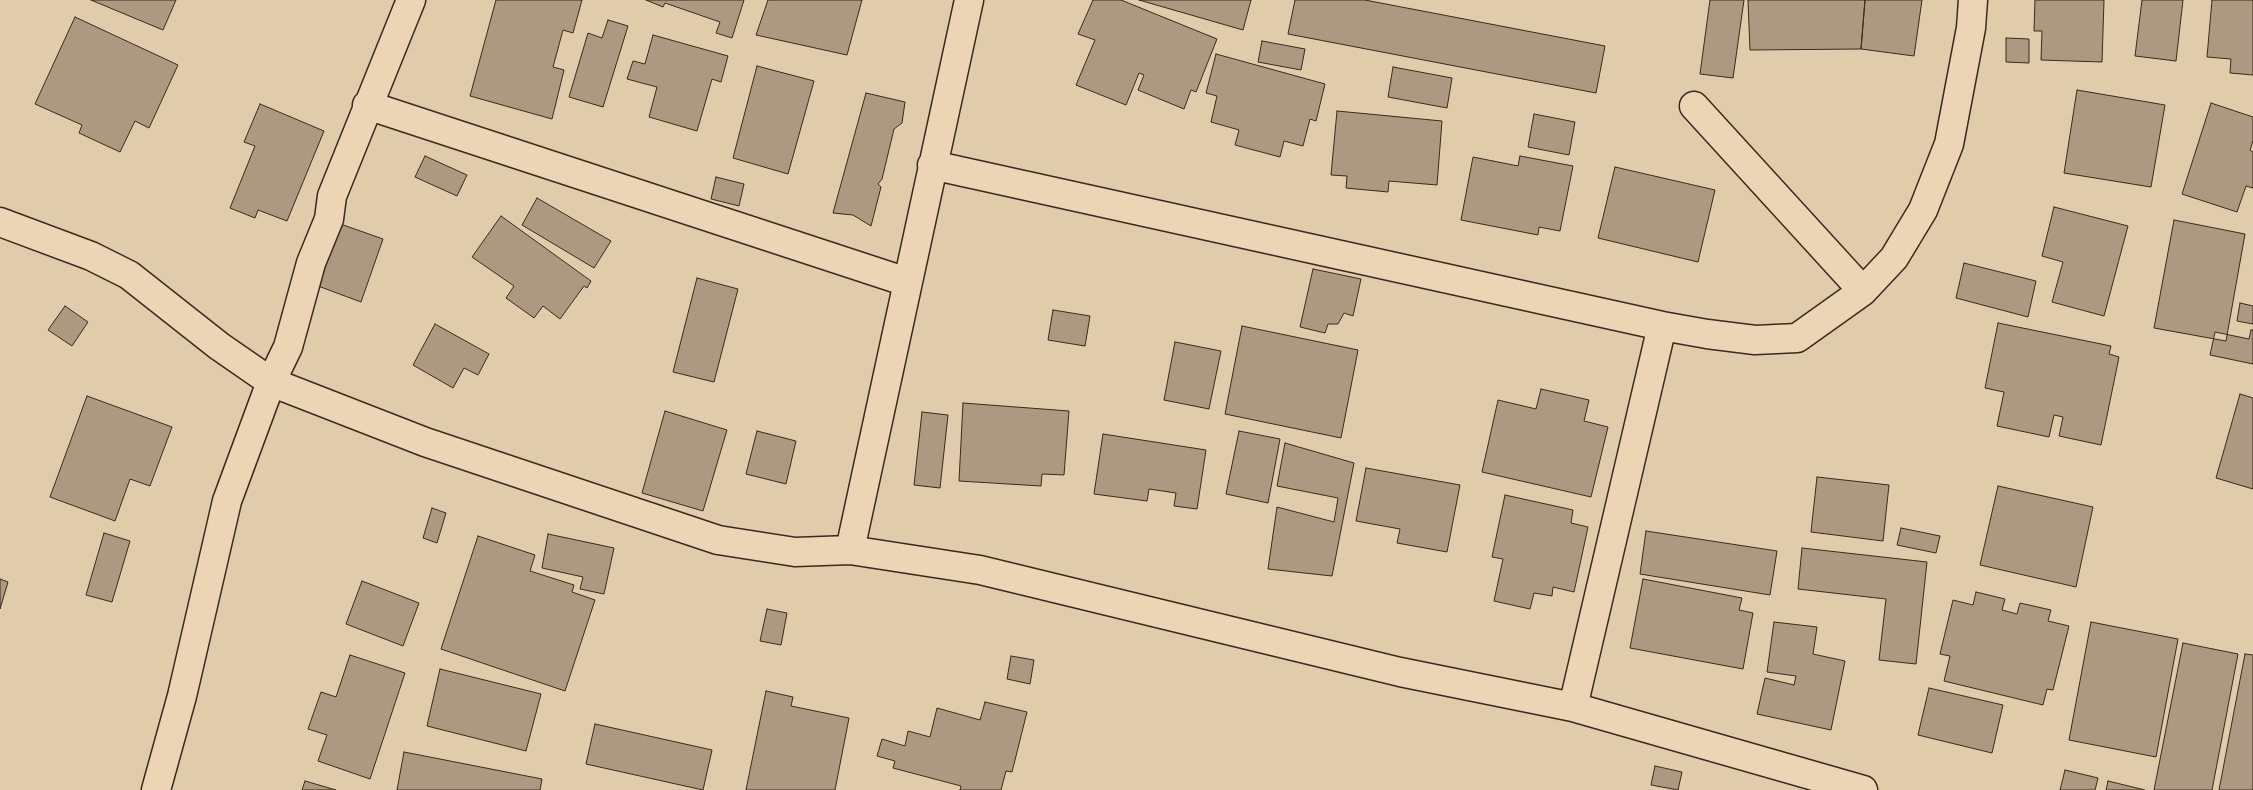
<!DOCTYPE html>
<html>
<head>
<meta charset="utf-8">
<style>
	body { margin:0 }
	canvas { display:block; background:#e0cbab }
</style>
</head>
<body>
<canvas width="2253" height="790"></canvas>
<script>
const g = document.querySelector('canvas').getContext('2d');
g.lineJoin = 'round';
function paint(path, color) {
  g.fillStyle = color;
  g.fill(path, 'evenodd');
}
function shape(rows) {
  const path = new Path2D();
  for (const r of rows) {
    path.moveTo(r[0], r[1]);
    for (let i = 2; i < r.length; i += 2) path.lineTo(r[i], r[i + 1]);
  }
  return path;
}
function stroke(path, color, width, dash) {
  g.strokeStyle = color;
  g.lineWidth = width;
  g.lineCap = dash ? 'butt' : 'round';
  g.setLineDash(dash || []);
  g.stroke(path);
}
const building = shape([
	[91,0,176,0,163,30,91,0],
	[496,0,582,0,573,33,563,30,553,67,564,70,552,119,470,96,496,0],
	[646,0,744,0,732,38,716,33,720,22,665,3,663,7,646,0],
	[768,0,862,0,847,55,756,35,768,0],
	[1093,0,1121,0,1217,39,1196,92,1191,90,1184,109,1138,90,1144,75,1139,73,1126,105,1076,85,1095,40,1078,34,1093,0],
	[1139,0,1251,0,1243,30,1139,0],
	[1295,0,1365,0,1605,46,1596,93,1288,34,1295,0],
	[1710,0,1744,0,1733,78,1700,74,1710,0],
	[1748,0,1865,0,1861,49,1750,50,1748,0],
	[1865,0,1922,0,1914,56,1861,49,1865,0],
	[2035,0,2104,0,2102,62,2041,60,2042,31,2034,31,2035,0],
	[2142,0,2183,0,2176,61,2135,56,2142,0],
	[2212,0,2253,0,2253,75,2230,73,2231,59,2207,57,2212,0],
	[75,17,178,65,149,128,135,121,120,152,79,133,82,125,35,104,75,17],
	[608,20,628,26,603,107,569,97,588,33,602,38,608,20],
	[653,35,728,56,721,82,712,79,697,131,649,117,657,87,627,79,633,61,645,64,653,35],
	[2006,38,2029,39,2029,63,2006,62,2006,38],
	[1262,41,1305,49,1301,70,1258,62,1262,41],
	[1216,54,1325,84,1316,121,1310,119,1303,146,1284,141,1280,157,1235,145,1239,130,1211,122,1217,96,1206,93,1216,54],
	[757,66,814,81,788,174,733,158,757,66],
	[1393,67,1452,78,1447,108,1388,97,1393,67],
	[2077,90,2165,105,2151,187,2064,173,2077,90],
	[866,93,905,102,902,123,894,129,882,179,878,184,881,187,871,226,853,215,833,213,866,93],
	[2211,103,2253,117,2253,141,2250,150,2253,152,2253,188,2246,186,2237,212,2182,194,2211,103],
	[260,104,324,131,287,221,258,210,255,218,230,208,255,146,244,142,260,104],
	[1337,111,1442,121,1437,185,1389,181,1388,192,1346,188,1347,176,1331,175,1337,111],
	[1534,114,1575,122,1569,155,1528,147,1534,114],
	[425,156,467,175,457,196,415,177,425,156],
	[1520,156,1573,166,1560,231,1539,227,1538,235,1461,220,1473,157,1518,166,1520,156],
	[1615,167,1715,190,1698,262,1598,238,1615,167],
	[716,177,744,184,739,206,711,199,716,177],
	[537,198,611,241,594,268,522,225,537,198],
	[2054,207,2128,226,2104,316,2052,302,2063,262,2042,256,2054,207],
	[501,216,591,281,587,288,584,286,560,319,543,306,534,318,506,298,514,286,472,257,501,216],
	[2174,220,2245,234,2226,341,2154,328,2174,220],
	[332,221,383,239,361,302,310,283,332,221],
	[1964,263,2036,281,2028,317,1956,298,1964,263],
	[1313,269,1361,279,1353,316,1344,313,1338,324,1328,324,1325,333,1300,327,1313,269],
	[697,278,738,289,714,382,673,372,697,278],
	[2240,303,2253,306,2253,324,2237,321,2240,303],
	[65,306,88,322,72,346,48,330,65,306],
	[1053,310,1090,316,1085,346,1048,340,1053,310],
	[1998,323,2111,346,2109,354,2119,357,2101,445,2059,436,2063,417,2054,415,2049,437,1997,426,2004,392,1985,388,1998,323],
	[435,324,489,354,478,375,464,368,453,388,413,365,435,324],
	[1242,326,1358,350,1341,438,1225,414,1242,326],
	[2251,330,2253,330,2253,364,2210,355,2215,332,2249,339,2251,330],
	[1175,342,1221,351,1209,409,1164,400,1175,342],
	[1541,389,1589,400,1584,421,1608,427,1591,497,1482,472,1498,400,1536,409,1541,389],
	[2240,394,2253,398,2253,489,2216,478,2240,394],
	[87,396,172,427,150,486,130,479,115,521,50,497,87,396],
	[963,403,1069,411,1064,475,1042,474,1041,486,959,481,963,403],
	[665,411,727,430,703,511,642,493,665,411],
	[922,412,948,415,940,488,914,485,922,412],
	[757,431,796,441,786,484,746,474,757,431],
	[1239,431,1280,439,1268,503,1226,494,1239,431],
	[1103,434,1206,450,1197,509,1174,506,1176,493,1149,489,1147,501,1094,494,1103,434],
	[1285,443,1354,463,1332,576,1268,569,1277,507,1334,522,1338,498,1277,486,1285,443],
	[1366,468,1460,485,1447,552,1397,543,1400,529,1356,521,1366,468],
	[1817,477,1889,485,1883,541,1811,532,1817,477],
	[1998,486,2093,507,2076,587,1980,565,1998,486],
	[1505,495,1573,510,1571,523,1588,527,1574,592,1553,587,1552,596,1534,593,1530,609,1494,601,1503,559,1492,557,1505,495],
	[432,508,446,513,437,543,423,538,432,508],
	[1901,528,1940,536,1936,553,1897,545,1901,528],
	[1646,531,1777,551,1770,595,1640,574,1646,531],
	[104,533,130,541,112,602,86,595,104,533],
	[548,534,614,548,604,594,580,589,583,577,542,568,548,534],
	[478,536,535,555,530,571,574,585,572,592,595,600,565,691,441,649,478,536],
	[1802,548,1927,562,1916,664,1879,660,1886,599,1798,589,1802,548],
	[0,579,8,582,0,609,0,579],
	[1643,579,1742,598,1739,610,1753,613,1743,669,1630,648,1643,579],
	[362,581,419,603,403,646,346,624,362,581],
	[1976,592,2005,599,2002,610,2017,614,2020,603,2051,610,2048,621,2069,626,2053,690,2047,689,2043,705,1944,681,1950,656,1940,654,1953,600,1973,605,1976,592],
	[767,609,787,613,781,645,760,641,767,609],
	[1774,622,1817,627,1813,654,1845,661,1831,730,1757,714,1765,678,1794,685,1796,676,1767,672,1774,622],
	[2091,622,2178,639,2156,757,2069,740,2091,622],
	[2183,643,2238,654,2212,790,2154,790,2183,643],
	[2245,654,2253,655,2253,790,2219,790,2245,654],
	[350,655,405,673,370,779,318,761,327,735,308,729,321,692,336,697,350,655],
	[1011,656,1034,660,1030,684,1007,679,1011,656],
	[440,669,541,694,526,751,427,726,440,669],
	[1929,688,2003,705,1992,753,1918,735,1929,688],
	[766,691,793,697,791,706,849,718,835,790,746,790,766,691],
	[985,702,1027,712,1012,772,1006,771,1001,790,960,790,961,786,893,768,895,761,877,756,882,739,905,746,908,731,930,737,937,708,980,720,985,702],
	[595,724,712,750,703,790,586,764,595,724],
	[404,752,542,779,540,790,397,790,404,752],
	[1655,766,1682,772,1678,790,1651,785,1655,766],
	[2065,770,2098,778,2095,790,2060,790,2065,770],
	[305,781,336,790,302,790,305,781],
	[2108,781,2145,790,2106,790,2108,781]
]);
const minor = shape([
	[367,105,907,282],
	[1694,106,1863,291],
	[932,165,1662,326,1707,334,1755,340,1797,338,1863,291,1894,258,1923,210,1949,144,1971,28,1973,0],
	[0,222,91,256,129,275,219,346,271,382,425,442,718,540,795,552,850,550,980,570,1400,672,1573,707,1863,790],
	[850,550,969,0],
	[1573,707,1662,326],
	[156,790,182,696,227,501,271,382,288,347,311,263,329,219,332,196,411,0]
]);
paint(building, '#ad9980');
stroke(building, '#3b2a1e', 1);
stroke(minor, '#3b2a1e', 31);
stroke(minor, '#ebd5b4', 28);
</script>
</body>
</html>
